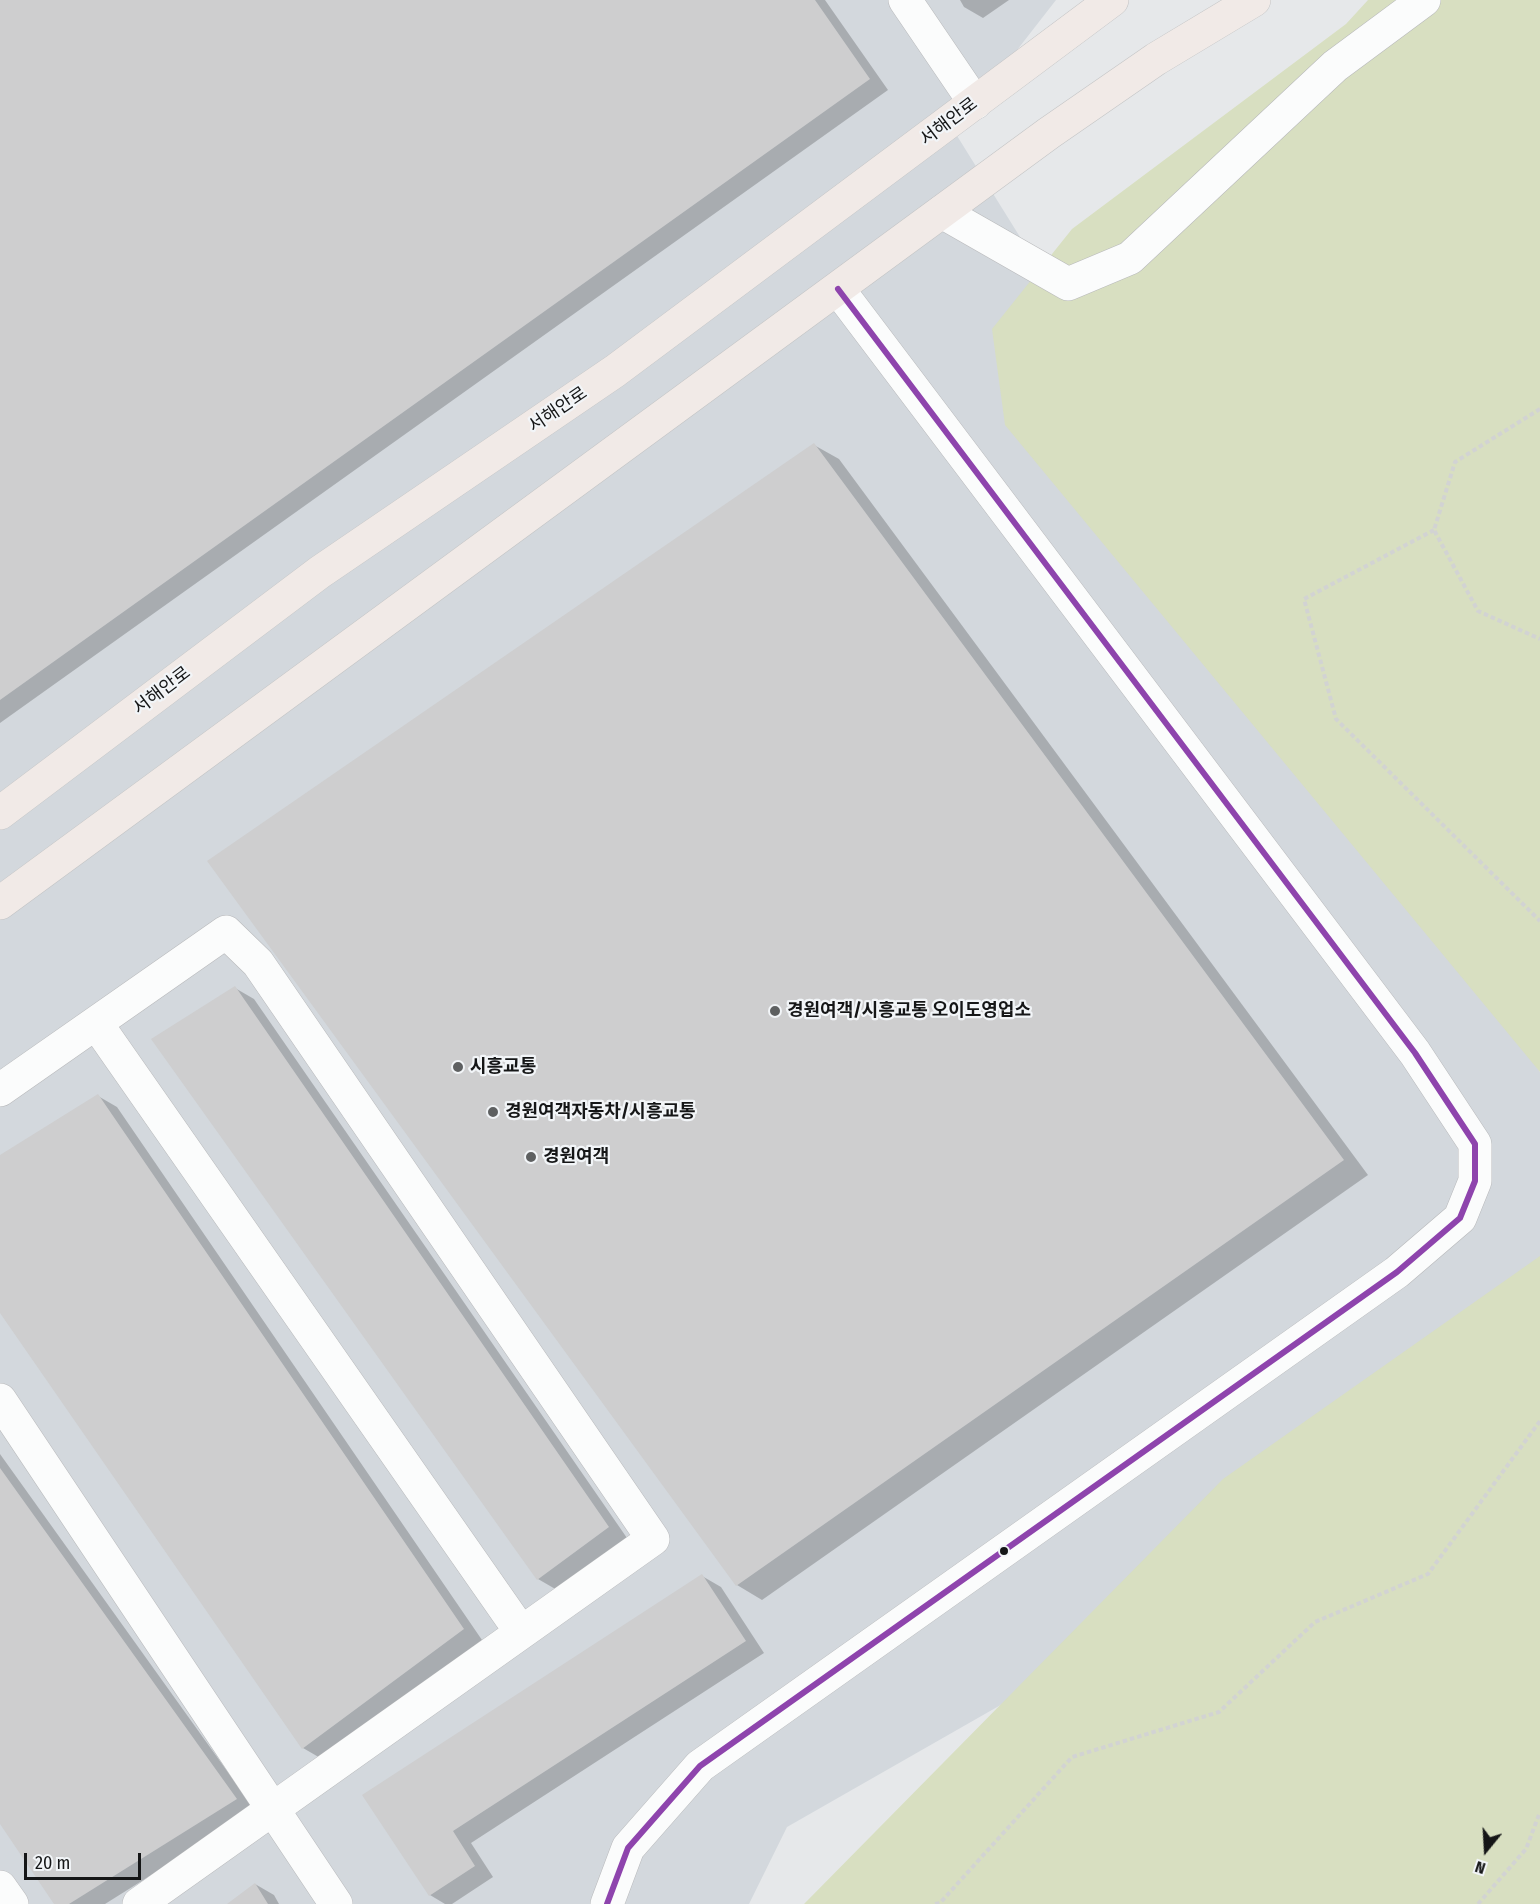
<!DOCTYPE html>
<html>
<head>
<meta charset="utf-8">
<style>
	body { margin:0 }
	#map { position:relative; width:1540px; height:1904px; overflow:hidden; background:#e6e8ea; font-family:"Fira Sans Condensed",sans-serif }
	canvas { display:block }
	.north { position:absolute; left:1456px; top:1820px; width:60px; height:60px; -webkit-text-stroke:4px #f2f5f8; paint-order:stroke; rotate:198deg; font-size:16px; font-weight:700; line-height:24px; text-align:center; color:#151617 }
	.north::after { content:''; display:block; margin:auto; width:21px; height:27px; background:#151617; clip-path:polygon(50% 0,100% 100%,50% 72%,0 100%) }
	.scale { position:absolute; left:24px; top:1853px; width:117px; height:27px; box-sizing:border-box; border:3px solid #151617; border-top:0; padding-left:8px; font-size:18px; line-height:21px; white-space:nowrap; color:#151617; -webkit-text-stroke:4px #f2f5f8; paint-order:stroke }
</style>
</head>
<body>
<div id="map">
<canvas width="1540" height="1904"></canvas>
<div class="north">N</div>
<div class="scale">20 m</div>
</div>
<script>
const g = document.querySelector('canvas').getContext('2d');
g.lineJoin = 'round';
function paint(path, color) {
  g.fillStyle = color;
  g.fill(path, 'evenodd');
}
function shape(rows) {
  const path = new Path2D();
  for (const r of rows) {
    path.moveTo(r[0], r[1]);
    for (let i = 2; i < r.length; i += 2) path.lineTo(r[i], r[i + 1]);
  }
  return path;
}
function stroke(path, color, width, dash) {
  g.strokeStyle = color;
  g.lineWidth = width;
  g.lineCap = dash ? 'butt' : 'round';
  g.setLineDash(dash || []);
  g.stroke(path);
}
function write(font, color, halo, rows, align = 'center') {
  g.font = font + ' "Fira Sans Condensed","Noto Sans KR",sans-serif';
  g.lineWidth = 4.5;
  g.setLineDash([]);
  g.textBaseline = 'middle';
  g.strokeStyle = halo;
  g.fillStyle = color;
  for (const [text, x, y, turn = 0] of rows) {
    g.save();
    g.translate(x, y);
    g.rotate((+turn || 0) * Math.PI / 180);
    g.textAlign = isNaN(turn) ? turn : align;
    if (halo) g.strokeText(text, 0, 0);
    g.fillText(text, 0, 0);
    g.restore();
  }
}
const built = shape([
	[0,0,1056,0,954,131,1540,1072,1540,1397,787,1827,749,1904,0,1904]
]);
const green = shape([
	[1368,0,1540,0,1540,1072,1005,425,992,329,1072,229,1346,24],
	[1540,1256,1540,1904,804,1904,1223,1479]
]);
const shadow = shape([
	[0,0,825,0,888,90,0,723],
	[960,0,1009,0,983,18,964,7],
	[814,445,839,459,1368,1175,762,1600,737,1585,210,861],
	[235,988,254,999,627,1538,557,1590,538,1579,153,1039],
	[98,1096,117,1107,482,1640,322,1759,303,1748,0,1311,0,1157],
	[0,1454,255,1810,105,1904,56,1904,0,1821],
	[702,1576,721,1587,764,1653,471,1843,493,1877,452,1904,445,1904,430,1895,364,1795],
	[255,1884,274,1895,279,1904,229,1904]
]);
const building = shape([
	[0,0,815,0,870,79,0,700],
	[814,443,1344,1160,736,1586,207,861],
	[235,986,609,1527,537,1580,151,1039],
	[98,1094,464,1629,302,1749,0,1313,0,1155],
	[0,1468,237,1799,69,1904,54,1904,0,1824],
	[702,1574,746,1641,453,1831,475,1866,429,1896,362,1795],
	[255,1883,268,1904,227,1904]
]);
const path = shape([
	[1540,409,1455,462,1434,530,1478,611,1540,639],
	[1434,530,1304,599,1336,719,1540,921],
	[935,1904,940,1903,1072,1757,1219,1712,1315,1622,1428,1574,1540,1421],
	[1478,1904,1526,1849,1540,1812]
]);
const minor = shape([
	[905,0,975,103],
	[942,212,1068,284,1130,258,1335,66,1424,0],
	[96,1023,521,1632],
	[0,1090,226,932,258,963,653,1539,139,1904],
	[0,1400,336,1904],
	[0,1887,12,1904],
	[607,1904,628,1848,700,1766,1397,1272,1460,1218,1475,1181,1475,1144,1415,1053,838,289]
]);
const major = shape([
	[0,813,320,572,615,371,1112,0],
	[0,903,1049,133,1156,59,1254,0]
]);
const bus1 = shape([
	[607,1904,628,1848,700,1766,1397,1272,1460,1218,1475,1181,1475,1144,1415,1053,838,289]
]);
const markers = [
	[775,1011,6,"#5e6061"],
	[458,1067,6,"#5e6061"],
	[493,1112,6,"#5e6061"],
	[531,1157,6,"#5e6061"],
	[1004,1551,5,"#151617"]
];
const streetNames = [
	["서해안로",949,122,-37],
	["서해안로",558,410,-34],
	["서해안로",162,691,-37]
];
const poiNames = [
	["경원여객/시흥교통 오이도영업소",787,1011],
	["시흥교통",470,1067],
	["경원여객자동차/시흥교통",505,1112],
	["경원여객",543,1157]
];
paint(built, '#d3d8dd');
paint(green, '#d8dfc1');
paint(shadow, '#0003');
paint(building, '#cececf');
stroke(minor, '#b8b9bb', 34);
stroke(major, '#c3c4c5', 34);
stroke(path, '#d2d3d3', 4, [4.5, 3]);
stroke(minor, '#fbfcfc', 33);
stroke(major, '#f1eae7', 33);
stroke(bus1, '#8e44ad', 6);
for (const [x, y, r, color] of markers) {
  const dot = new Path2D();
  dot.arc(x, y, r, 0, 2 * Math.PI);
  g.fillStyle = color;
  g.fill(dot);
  stroke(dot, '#f2f5f8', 2);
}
write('18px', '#151617', '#f2f5f8', streetNames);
write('bold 18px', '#151617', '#f2f5f8', poiNames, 'left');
</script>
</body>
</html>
